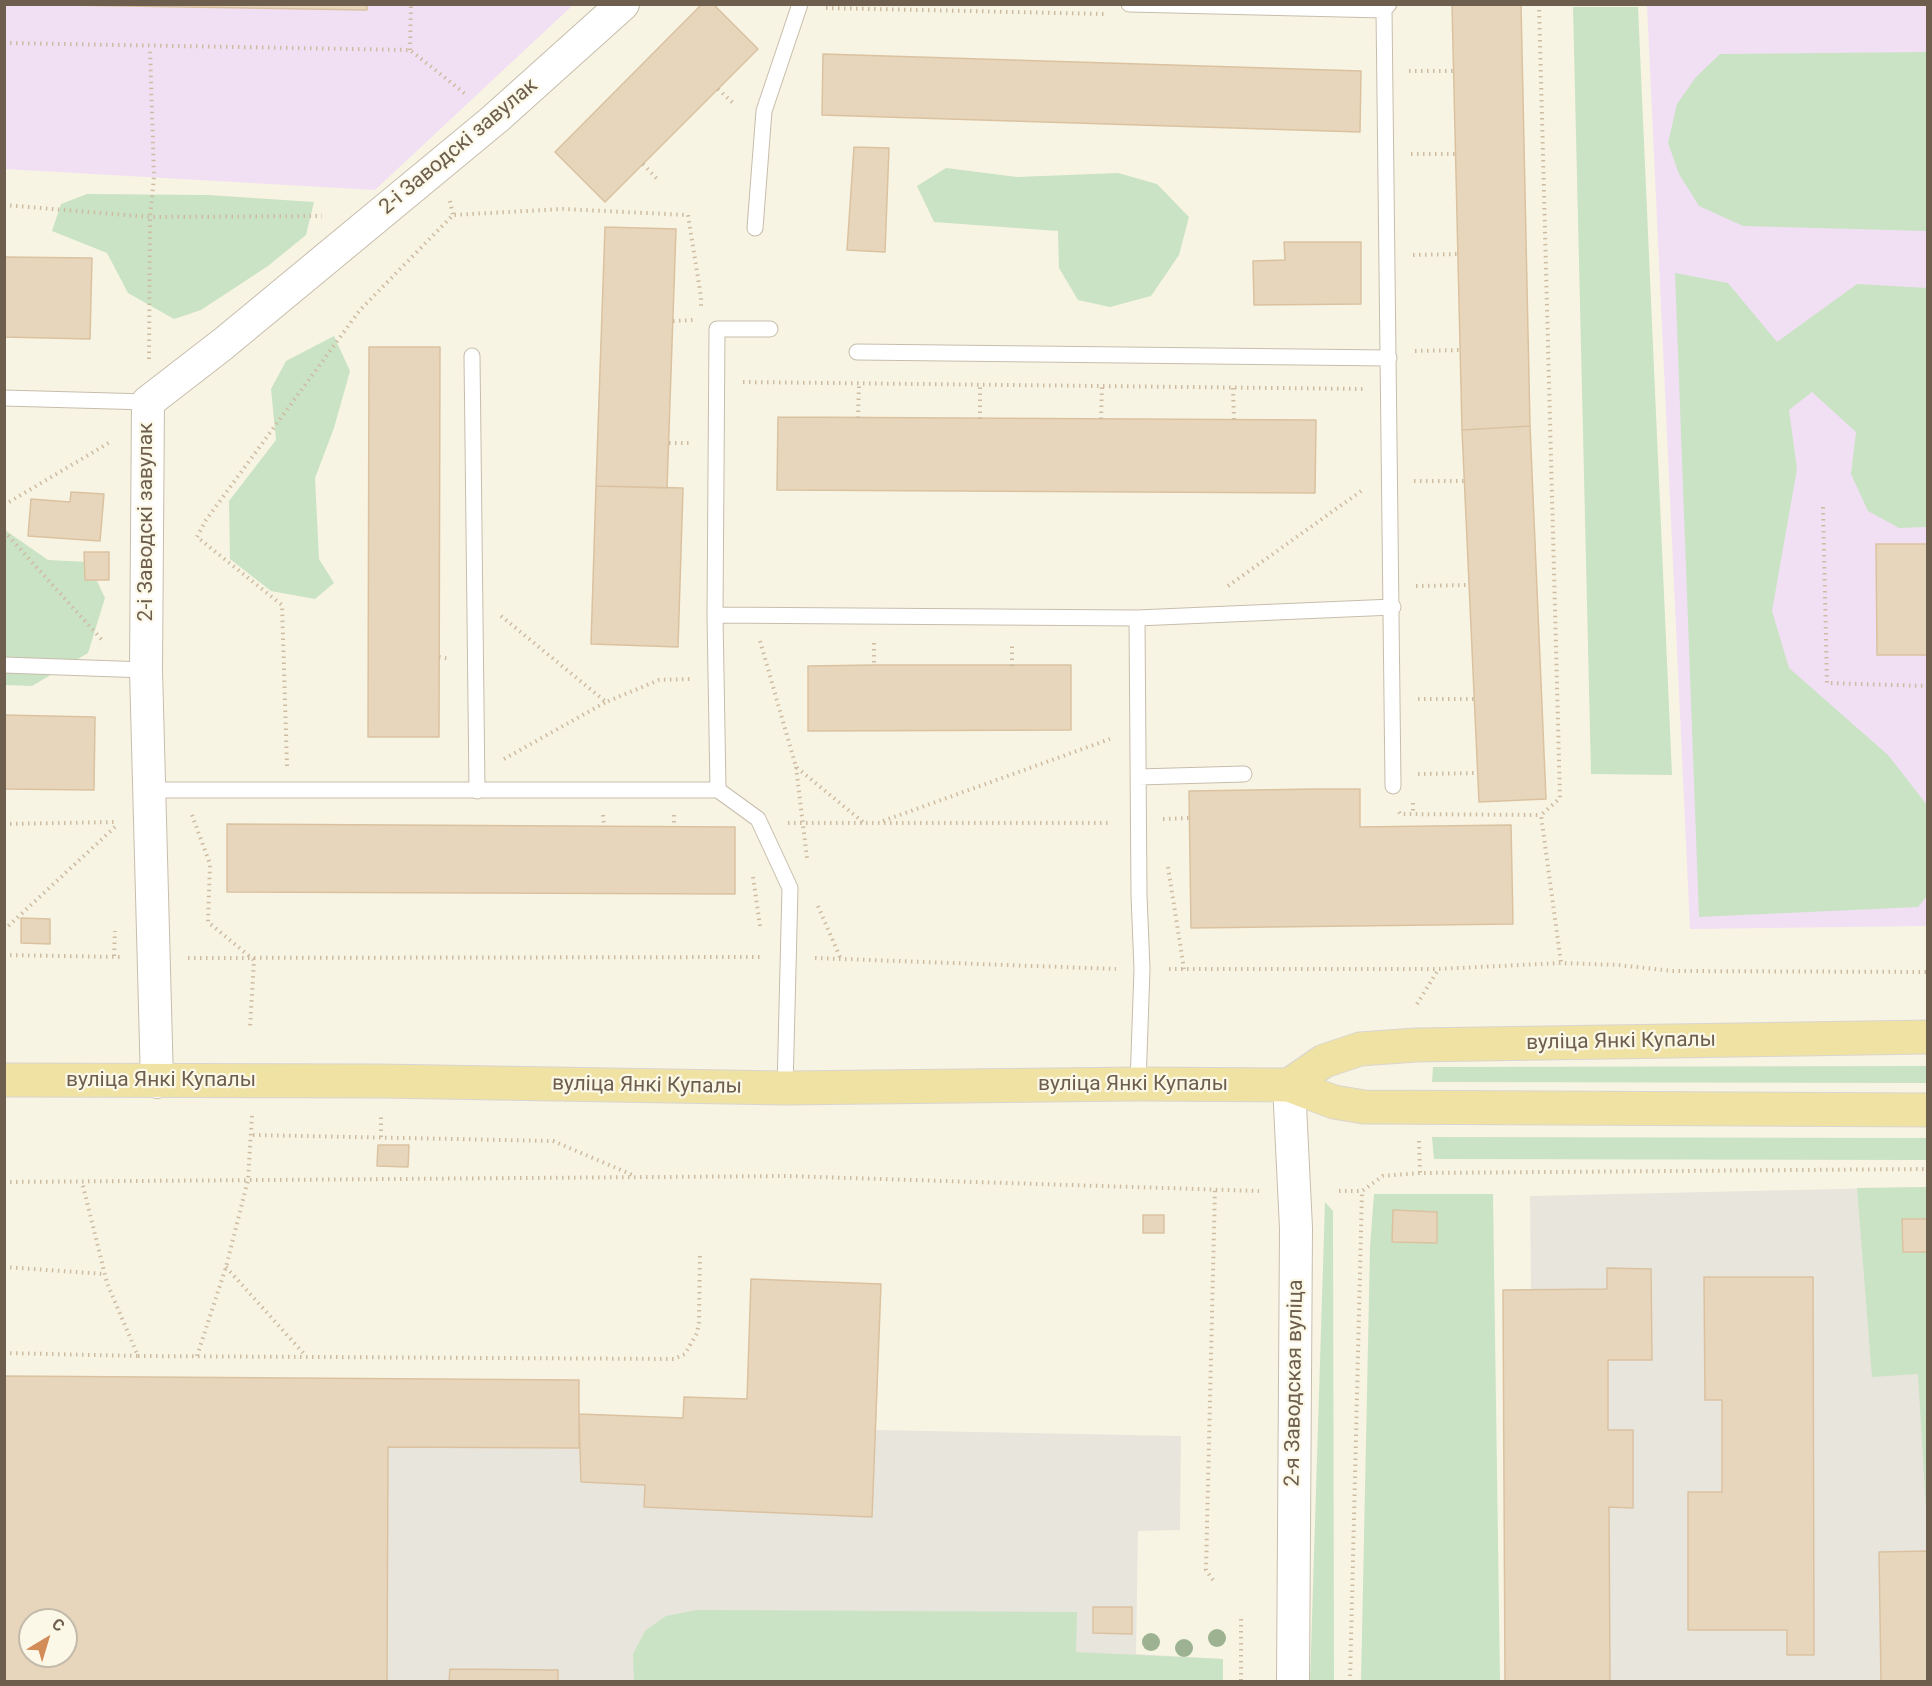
<!DOCTYPE html>
<html>
<head>
<meta charset="utf-8">
<style>
	body { margin:0 }
	#map { position:relative; width:1932px; height:1686px; overflow:hidden; background:#f8f4e3; font-family:Roboto,sans-serif }
	canvas { display:block }
	.frame { position:absolute; inset:0; border:6px solid #6d5e4d; pointer-events:none }
	.north { position:absolute; left:18px; top:1608px; width:60px; height:60px; box-sizing:border-box; background:#fcf8e8; border:2px solid #c3baaa; border-radius:50%; rotate:38deg; font-size:16px; font-weight:700; line-height:24px; text-align:center; color:#6d5e4d }
	.north::after { content:''; display:block; margin:auto; width:21px; height:27px; background:#d28c58; clip-path:polygon(50% 0,100% 100%,50% 72%,0 100%) }
</style>
</head>
<body>
<div id="map">
<canvas width="1932" height="1686"></canvas>
<div class="frame"></div>
<div class="north">С</div>
</div>
<script>
const g = document.querySelector('canvas').getContext('2d');
g.lineJoin = 'round';
function paint(path, color) {
  g.fillStyle = color;
  g.fill(path, 'evenodd');
}
function shape(rows) {
  const path = new Path2D();
  for (const r of rows) {
    path.moveTo(r[0], r[1]);
    for (let i = 2; i < r.length; i += 2) path.lineTo(r[i], r[i + 1]);
  }
  return path;
}
function stroke(path, color, width, dash) {
  g.strokeStyle = color;
  g.lineWidth = width;
  g.lineCap = dash ? 'butt' : 'round';
  g.setLineDash(dash || []);
  g.stroke(path);
}
function write(font, color, halo, rows, align = 'center') {
  g.font = font + ' Roboto,sans-serif';
  g.lineWidth = 4.5;
  g.setLineDash([]);
  g.textBaseline = 'middle';
  g.strokeStyle = halo;
  g.fillStyle = color;
  for (const [text, x, y, turn = 0] of rows) {
    g.save();
    g.translate(x, y);
    g.rotate((+turn || 0) * Math.PI / 180);
    g.textAlign = isNaN(turn) ? turn : align;
    if (halo) g.strokeText(text, 0, 0);
    g.fillText(text, 0, 0);
    g.restore();
  }
}
const industrial = shape([
	[1927,1187,1927,1681,1505,1681,1503,1290,1531,1289,1530,1196],
	[751,1279,881,1284,876,1430,1181,1436,1180,1530,1138,1531,1136,1654,1223,1659,1223,1682,5,1682,5,1376,579,1380,579,1414,683,1418,684,1397,747,1399],
	[30,1620,66,1620,66,1656,30,1656]
]);
const education = shape([
	[4,5,573,5,375,190,5,169],
	[1647,5,1927,5,1927,926,1690,929]
]);
const green = shape([
	[1573,7,1638,7,1672,775,1591,774],
	[1927,52,1927,231,1743,226,1699,206,1679,174,1668,143,1677,104,1696,77,1720,54],
	[946,168,1017,177,1118,173,1157,184,1189,217,1179,255,1151,296,1110,307,1078,300,1059,268,1058,231,934,222,917,186],
	[87,194,208,195,314,202,306,235,268,266,201,310,174,319,128,293,107,253,52,231,61,204],
	[1675,273,1728,283,1777,342,1857,284,1927,288,1927,527,1899,528,1868,511,1851,474,1856,432,1812,392,1789,410,1797,469,1772,611,1789,668,1888,755,1927,805,1927,896,1918,907,1699,917],
	[334,336,350,371,334,428,315,478,319,559,334,583,315,599,271,591,230,559,229,501,276,440,271,389,286,361],
	[5,530,48,560,88,562,105,598,88,653,32,686,5,685],
	[1928,1066,1927,1083,1432,1082,1433,1067],
	[1432,1137,1927,1138,1928,1160,1434,1159],
	[1927,1187,1927,1219,1902,1220,1903,1252,1927,1252,1927,1526,1918,1374,1872,1377,1857,1188],
	[1374,1194,1493,1194,1500,1681,1361,1682,1370,1247],
	[1325,1202,1333,1211,1334,1681,1310,1682],
	[697,1610,1077,1612,1076,1652,1223,1659,1223,1681,634,1681,633,1654,645,1631,666,1616]
]);
const building = shape([
	[4,4,367,4,367,10,4,4],
	[702,4,713,4,758,49,605,202,555,152,702,4],
	[1452,4,1521,4,1530,426,1462,430,1452,4],
	[823,54,1361,71,1360,132,822,115,823,54],
	[854,147,889,148,885,252,847,250,854,147],
	[605,227,676,229,667,488,596,486,605,227],
	[1284,242,1361,242,1361,304,1254,305,1253,261,1285,260,1284,242],
	[4,257,92,258,90,339,4,337,4,257],
	[369,347,440,347,439,737,368,737,369,347],
	[778,417,1316,420,1315,493,777,490,778,417],
	[1530,426,1546,799,1479,802,1462,430,1530,426],
	[596,486,683,488,678,647,591,644,596,486],
	[71,492,104,494,100,541,28,536,31,499,70,502,71,492],
	[1876,544,1928,544,1928,655,1877,655,1876,544],
	[84,552,109,552,109,580,85,580,84,552],
	[874,665,1071,665,1071,730,808,731,808,666,874,665],
	[4,715,95,717,94,790,4,789,4,715],
	[1315,789,1360,789,1360,827,1511,825,1513,924,1191,928,1189,791,1315,789],
	[227,824,735,827,735,894,227,892,227,824],
	[21,918,50,919,50,944,21,943,21,918],
	[378,1145,409,1145,408,1167,377,1166,378,1145],
	[1393,1210,1437,1212,1437,1243,1392,1242,1393,1210],
	[1143,1215,1164,1215,1164,1233,1143,1233,1143,1215],
	[1902,1219,1928,1219,1928,1252,1903,1252,1902,1219],
	[1607,1268,1651,1269,1652,1360,1608,1360,1608,1430,1633,1430,1633,1508,1609,1507,1610,1682,1505,1682,1503,1290,1607,1289,1607,1268],
	[1704,1277,1813,1277,1814,1655,1787,1655,1787,1630,1688,1630,1688,1492,1722,1492,1722,1400,1705,1400,1704,1277],
	[751,1279,881,1284,872,1517,644,1507,645,1485,581,1482,579,1414,683,1418,684,1397,747,1399,751,1279],
	[4,1376,579,1380,579,1448,388,1447,387,1682,4,1682,4,1376],
	[30,1620,66,1620,66,1656,30,1656,30,1620],
	[1928,1551,1928,1682,1881,1682,1879,1552,1928,1551],
	[1093,1607,1132,1607,1132,1634,1093,1633,1093,1607],
	[450,1669,558,1670,558,1682,449,1682,450,1669]
]);
const path = shape([
	[1539,4,1560,798,1541,815,1561,963],
	[826,8,1106,14],
	[4,43,410,50,468,96],
	[410,50,411,4],
	[1409,71,1453,71],
	[718,89,733,103],
	[1411,154,1455,154],
	[643,164,657,179],
	[450,201,453,215],
	[4,205,150,217,322,216],
	[1413,255,1457,254],
	[673,321,693,320],
	[1415,351,1459,350],
	[149,359,150,217,154,177,150,48],
	[743,382,1363,389],
	[1233,388,1234,420],
	[858,418,859,385],
	[980,419,980,386],
	[1101,419,1102,387],
	[669,443,689,443],
	[1414,481,1464,481],
	[4,505,112,441],
	[1823,507,1827,683,1928,686],
	[4,531,103,641],
	[1228,586,1364,489],
	[1416,586,1469,585],
	[501,616,606,702,659,680,691,679],
	[760,641,796,767,863,822],
	[874,643,874,665],
	[439,657,450,659],
	[1012,666,1012,644],
	[1418,699,1474,699],
	[504,759,606,702],
	[287,766,282,605,197,537,206,520,360,310,453,215,563,209,688,215,701,297,701,310],
	[796,767,807,858],
	[1418,774,1478,773],
	[1413,803,1413,814],
	[1399,812,1400,814,1541,815],
	[192,815,210,864,208,922,254,960,250,1027],
	[603,815,604,826],
	[674,815,674,826],
	[1163,819,1189,818],
	[883,821,1110,739],
	[788,823,1110,823],
	[4,824,116,822],
	[1168,867,1184,969],
	[753,877,760,926],
	[818,906,840,957],
	[4,930,116,826],
	[4,955,121,957],
	[114,956,115,931],
	[188,958,763,957],
	[815,958,1116,969],
	[1169,969,1438,969,1561,963,1618,965,1673,971,1928,972],
	[1417,1004,1438,970],
	[253,1135,553,1141,635,1176],
	[381,1137,381,1117],
	[1419,1141,1420,1173],
	[4,1182,786,1176,1259,1191],
	[1339,1191,1362,1191,1383,1176,1420,1173,1928,1169],
	[4,1267,105,1274],
	[226,1267,305,1355],
	[4,1353,138,1356,107,1283,82,1182],
	[138,1356,674,1359,685,1354,697,1333,699,1322,700,1252],
	[197,1356,226,1267,248,1180,252,1115],
	[1213,1580,1206,1570,1215,1188],
	[1241,1619,1241,1682],
	[1350,1682,1362,1191]
]);
const lane = shape([
	[1129,4,1384,10,1389,4],
	[1384,10,1393,786],
	[755,228,764,111,800,4],
	[857,352,1389,358],
	[472,356,477,791],
	[4,398,148,402],
	[715,615,1137,618],
	[4,665,146,670],
	[1138,777,1244,774],
	[150,790,718,790,758,819,790,888,785,1088],
	[718,790,715,615,717,329,770,329],
	[1138,1084,1142,969,1139,895,1137,618,1393,607]
]);
const street = shape([
	[157,1082,146,670,148,402,223,344,495,119,623,4],
	[1289,1085,1296,1228,1293,1682]
]);
const primary = shape([
	[4,1080,381,1081,785,1088,1138,1084,1289,1085,1334,1102,1364,1107,1928,1110],
	[1289,1085,1324,1061,1360,1049,1416,1045,1928,1037]
]);
const trees = [
	[1217,1638],
	[1151,1642],
	[1184,1648]
];
const streetNames = [
	["2-і Заводскі завулак",459,147,-40],
	["2-і Заводскі завулак",147,522,-90],
	["вуліца Янкі Купалы",1621,1042,-1],
	["вуліца Янкі Купалы",161,1081],
	["вуліца Янкі Купалы",1133,1085],
	["вуліца Янкі Купалы",647,1086,1],
	["2-я Заводская вуліца",1295,1383,-89]
];
paint(industrial, '#e8e5dd');
paint(education, '#f1e0f4');
paint(green, '#cae3c4');
paint(building, '#e8d6bc');
stroke(building, '#dac2a1', 1.5);
stroke(lane, '#c7bdac', 17);
stroke(street, '#c7bdac', 34);
stroke(primary, '#d9d5d1', 35);
stroke(path, '#cebca2', 4, [1.5, 4.5]);
stroke(lane, '#fff', 15);
stroke(street, '#fff', 32);
stroke(primary, '#efe2a3', 33);
g.fillStyle = '#9cb290';
for (const [x, y] of trees) {
  g.beginPath();
  g.arc(x, y, 9, 0, 2 * Math.PI);
  g.fill();
}
write('21px', '#6d5e4d', '#fcf8e8', streetNames);
</script>
</body>
</html>
